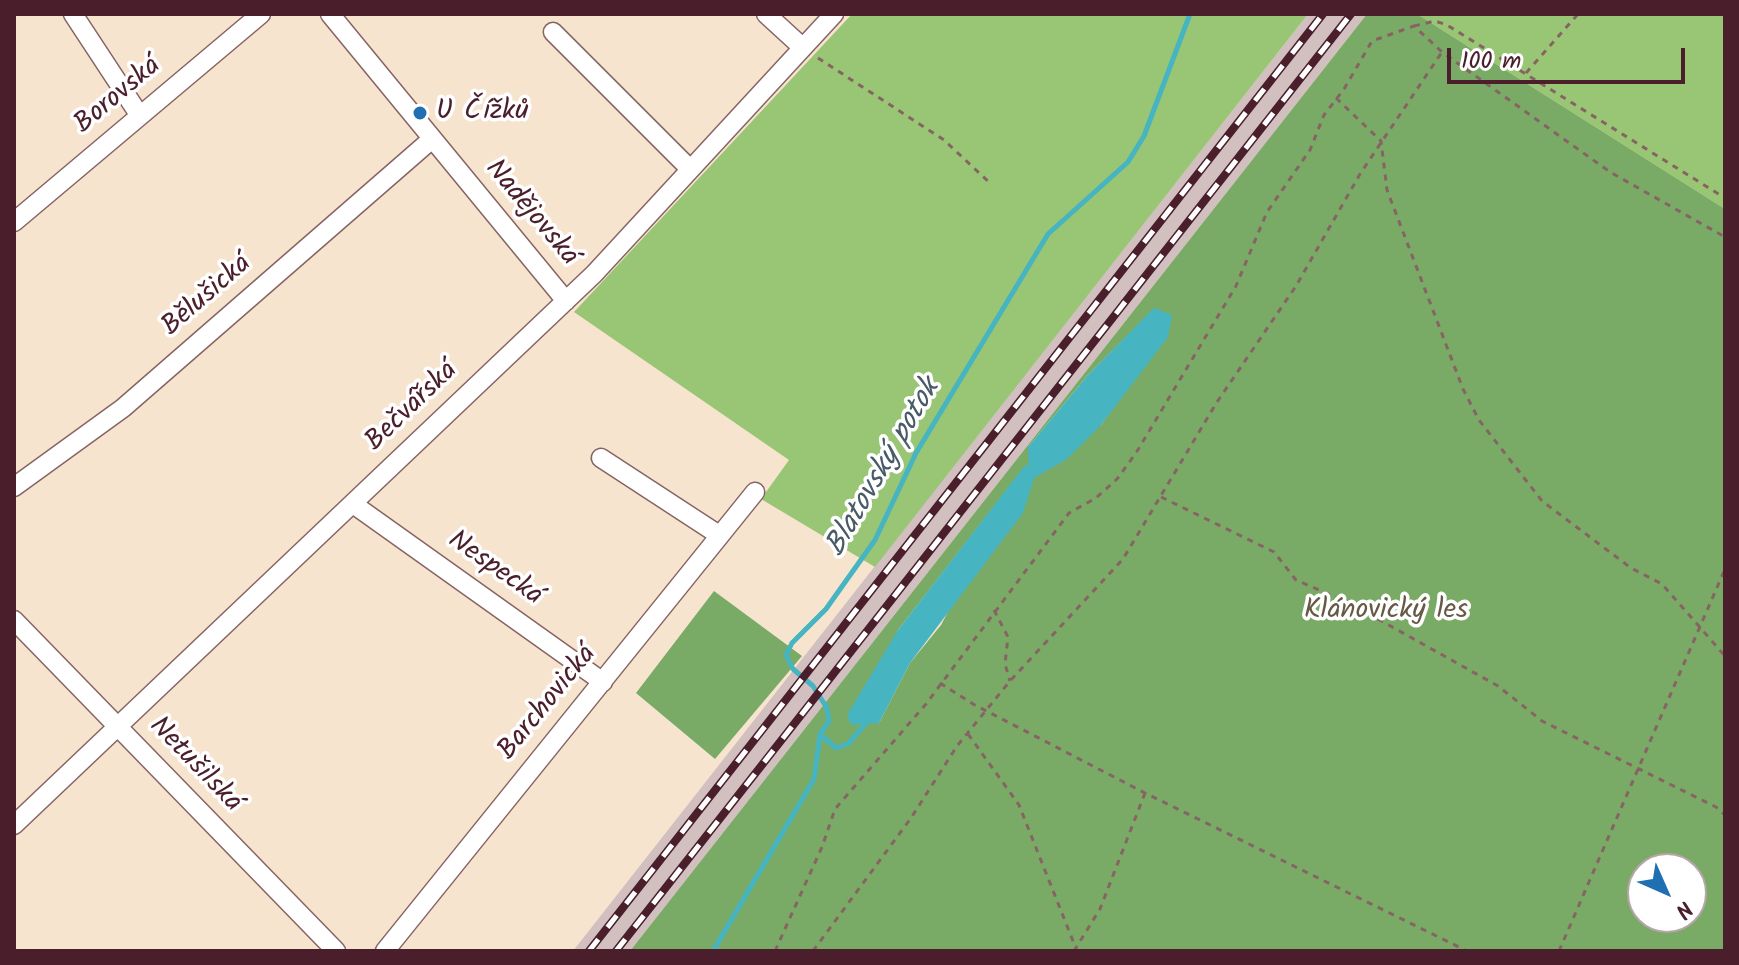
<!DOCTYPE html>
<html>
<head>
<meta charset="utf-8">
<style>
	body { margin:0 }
	#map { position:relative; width:1739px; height:965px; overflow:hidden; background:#f7e4cf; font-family:Kalam,sans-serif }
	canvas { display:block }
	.frame { position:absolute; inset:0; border:16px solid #4a1f2b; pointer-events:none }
	.north { position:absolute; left:1627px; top:853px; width:80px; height:80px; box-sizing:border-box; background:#fff; border:2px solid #b7a5aa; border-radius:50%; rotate:135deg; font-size:22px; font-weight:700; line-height:32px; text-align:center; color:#4a1f2b }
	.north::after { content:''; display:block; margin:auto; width:28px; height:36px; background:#1f6fb2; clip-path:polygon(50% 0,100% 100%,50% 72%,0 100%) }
	.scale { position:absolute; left:1447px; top:48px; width:238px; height:36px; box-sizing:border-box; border:4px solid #4a1f2b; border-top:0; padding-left:10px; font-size:24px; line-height:28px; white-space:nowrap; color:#4a1f2b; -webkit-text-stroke:6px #fff; paint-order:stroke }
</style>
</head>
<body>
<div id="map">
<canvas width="1739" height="965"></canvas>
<div class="frame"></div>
<div class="north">N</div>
<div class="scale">100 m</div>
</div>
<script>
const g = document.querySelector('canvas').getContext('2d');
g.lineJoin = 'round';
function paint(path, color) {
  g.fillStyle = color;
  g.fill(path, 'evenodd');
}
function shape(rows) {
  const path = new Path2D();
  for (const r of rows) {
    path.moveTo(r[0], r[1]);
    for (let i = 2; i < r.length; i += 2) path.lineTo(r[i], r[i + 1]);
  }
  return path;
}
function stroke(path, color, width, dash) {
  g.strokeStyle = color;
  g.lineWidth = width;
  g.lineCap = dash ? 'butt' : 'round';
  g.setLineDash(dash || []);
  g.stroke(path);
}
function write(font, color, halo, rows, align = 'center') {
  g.font = font + ' Kalam,sans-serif';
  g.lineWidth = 7;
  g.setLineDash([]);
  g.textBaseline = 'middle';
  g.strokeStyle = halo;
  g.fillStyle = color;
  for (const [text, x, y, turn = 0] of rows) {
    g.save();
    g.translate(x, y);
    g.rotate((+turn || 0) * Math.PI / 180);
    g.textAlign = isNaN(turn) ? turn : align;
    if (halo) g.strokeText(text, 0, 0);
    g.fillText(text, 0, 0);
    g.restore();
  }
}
const industrial = shape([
	[1308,14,1367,14,630,951,573,951]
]);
const green = shape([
	[852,14,1308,14,875,567,761,499,789,460,574,312],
	[1417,14,1725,14,1725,209]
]);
const forest = shape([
	[1367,14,1417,14,1725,209,1725,951,630,951],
	[1154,309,1113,408,1101,425,1028,447,1088,375],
	[1026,465,941,625,910,663,879,723,898,630],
	[1643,869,1691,869,1691,917,1643,917],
	[714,591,802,656,715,759,636,693]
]);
const water = shape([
	[1154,308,1172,315,1168,337,1101,425,1067,459,1034,478,1023,513,910,663,879,723,851,725,847,715,898,630,1026,464,1029,468,1028,447,1088,375]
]);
const stream = shape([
	[821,735,836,748,848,744,867,722],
	[713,951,814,779,820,734,829,721,827,708,813,686,793,669,786,655,792,643,826,609,875,540,916,453,1048,234,1128,162,1144,136,1190,14]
]);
const path = shape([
	[1414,26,1435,21,1447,25,1725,198],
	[818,58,944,140,991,184],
	[1526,73,1578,14],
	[1336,98,1381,141,1387,190,1463,389,1479,420,1542,501,1631,568,1662,584,1725,656],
	[1161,497,1274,552,1296,580,1351,604,1498,686,1542,721,1716,807,1725,815],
	[994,610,1008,637,1005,664,1010,681],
	[940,683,973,704,1145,793,1467,951],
	[968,734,1019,805,1077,951],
	[775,951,822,847,835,809,926,704,1069,513,1096,498,1117,479,1136,453,1236,286,1267,212,1310,150,1324,115,1344,89,1372,41,1414,26,1442,52,1610,172,1725,237],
	[813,951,911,818,957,746,1010,681,1123,559,1217,402,1296,286,1360,174,1442,52],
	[1074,951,1100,909,1145,793],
	[1559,951,1725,569]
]);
const minor = shape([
	[73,14,140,116],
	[330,14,566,301],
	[766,14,802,47],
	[553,32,690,169],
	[14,222,261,14],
	[601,458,719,535],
	[14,487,123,408,432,139],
	[353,504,603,682],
	[14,620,336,951],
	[14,825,594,274,834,14],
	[385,951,755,492]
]);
const rail = shape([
	[589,951,1323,14],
	[616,951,1351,14]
]);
const markers = [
	[420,113,8,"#1f6fb2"]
];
const streetNames = [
	["Borovská",119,97,-40],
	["Nadějovská",530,214,50],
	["Bělušická",208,297,-41],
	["Bečvářská",413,408,-44],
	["Nespecká",494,570,35],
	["Barchovická",549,704,-51],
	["Netušilská",194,766,46]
];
const poiNames = [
	["U Čížků",436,113]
];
const parkNames = [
	["Klánovický les",1386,612]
];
const waterNames = [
	["Blatovský potok",885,469,-60]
];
paint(industrial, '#d2bfc0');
paint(green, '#99c674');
paint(forest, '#7aab66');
paint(water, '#46b4c1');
stroke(stream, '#46b4c1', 5);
stroke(minor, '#876464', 21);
stroke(path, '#876464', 3, [6, 6]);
stroke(minor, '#fff', 18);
stroke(rail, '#4a1f2b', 8);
stroke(rail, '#fff', 5, [15]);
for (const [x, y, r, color] of markers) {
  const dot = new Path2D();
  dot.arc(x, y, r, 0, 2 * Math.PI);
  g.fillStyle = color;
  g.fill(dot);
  stroke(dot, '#fff', 3);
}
write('28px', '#4a1f2b', '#fff', streetNames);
write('28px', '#4a1f2b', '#fff', poiNames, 'left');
write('28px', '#665945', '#fff', parkNames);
write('italic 30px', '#485b67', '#fff', waterNames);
</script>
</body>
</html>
